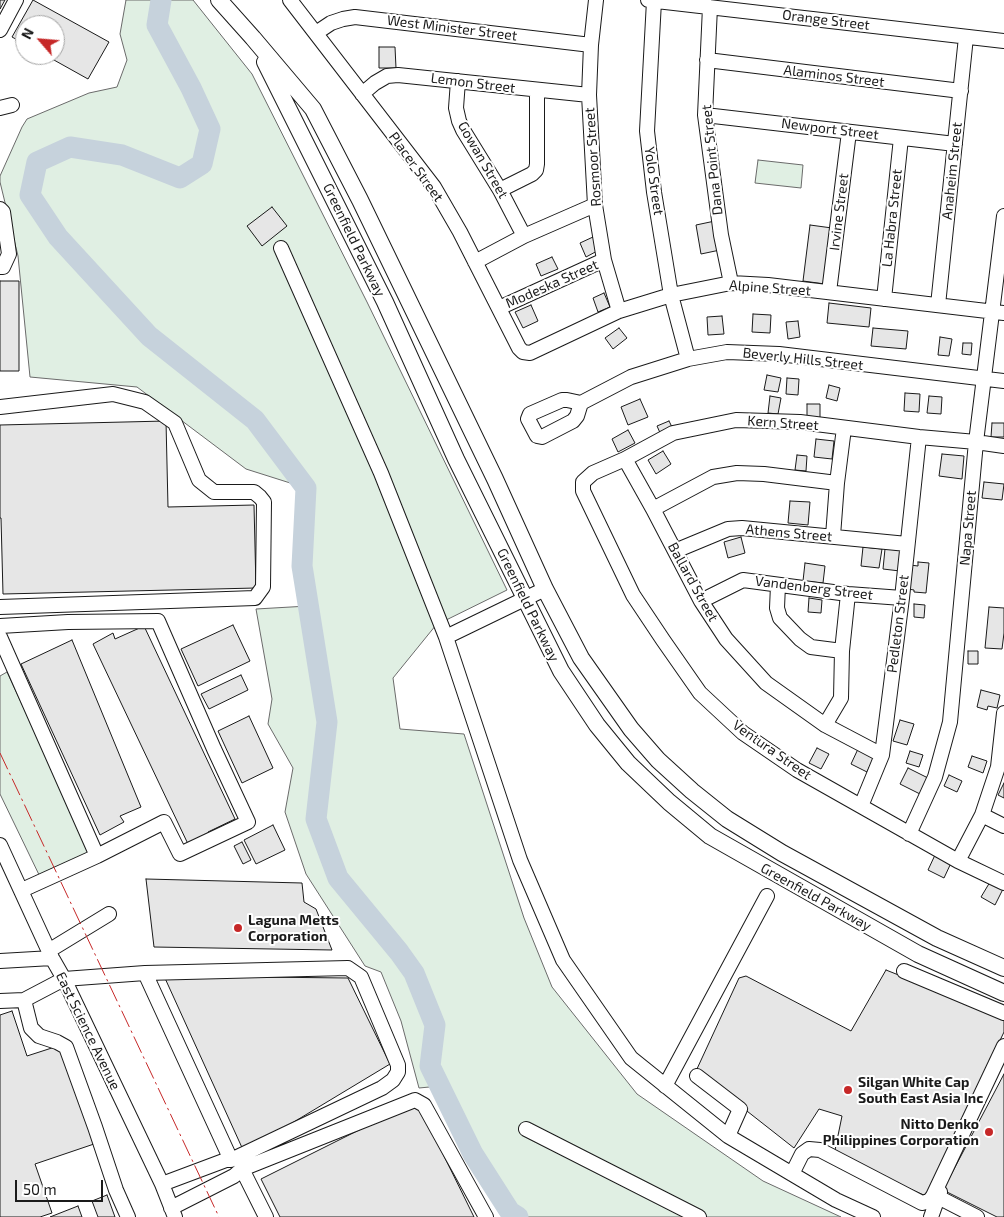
<!DOCTYPE html>
<html>
<head>
<meta charset="utf-8">
<style>
	body { margin:0 }
	#map { position:relative; width:1004px; height:1217px; overflow:hidden; background:#fff; font-family:"Exo 2",sans-serif }
	canvas { display:block }
	.north { position:absolute; left:15px; top:15px; width:50px; height:50px; box-sizing:border-box; background:#fff; border:1px solid #a3a3a3; border-radius:50%; rotate:297deg; font-size:14px; font-weight:700; line-height:20px; text-align:center; color:#1a1a1a }
	.north::after { content:''; display:block; margin:auto; width:18px; height:22px; background:#c62828; clip-path:polygon(50% 0,100% 100%,50% 72%,0 100%) }
	.scale { position:absolute; left:15px; top:1180px; width:88px; height:22px; box-sizing:border-box; border:2px solid #1a1a1a; border-top:0; padding-left:6px; font-size:15px; line-height:18px; white-space:nowrap; color:#1a1a1a; -webkit-text-stroke:4px #fff; paint-order:stroke }
</style>
</head>
<body>
<div id="map">
<canvas width="1004" height="1217"></canvas>
<div class="north">N</div>
<div class="scale">50 m</div>
</div>
<script>
const g = document.querySelector('canvas').getContext('2d');
g.lineJoin = 'round';
function paint(path, color) {
  g.fillStyle = color;
  g.fill(path, 'evenodd');
}
function shape(rows) {
  const path = new Path2D();
  for (const r of rows) {
    path.moveTo(r[0], r[1]);
    for (let i = 2; i < r.length; i += 2) path.lineTo(r[i], r[i + 1]);
  }
  return path;
}
function stroke(path, color, width, dash) {
  g.strokeStyle = color;
  g.lineWidth = width;
  g.lineCap = dash ? 'butt' : 'round';
  g.setLineDash(dash || []);
  g.stroke(path);
}
function write(font, color, halo, rows, align = 'center') {
  g.font = font + ' "Exo 2",sans-serif';
  g.lineWidth = 4;
  g.setLineDash([]);
  g.textBaseline = 'middle';
  g.strokeStyle = halo;
  g.fillStyle = color;
  for (const [text, x, y, turn = 0] of rows) {
    g.save();
    g.translate(x, y);
    g.rotate((+turn || 0) * Math.PI / 180);
    g.textAlign = isNaN(turn) ? turn : align;
    if (halo) g.strokeText(text, 0, 0);
    g.fillText(text, 0, 0);
    g.restore();
  }
}
const green = shape([
	[126,0,193,0,252,74,367,302,507,590,436,625,393,678,400,729,464,734,524,918,552,987,637,1094,763,1181,841,1217,518,1217,510,1212,473,1154,440,1086,419,1088,401,1021,381,972,365,966,306,874,285,812,293,768,268,724,272,699,256,609,308,606,302,566,306,488,246,469,137,387,30,377,18,256,0,182,0,176,22,127,27,119,89,93,117,87,127,60,120,34,126,0],
	[758,160,803,165,801,188,755,183,758,160],
	[7,672,95,861,43,883,0,794,0,676,7,672]
]);
const river = shape([
	[161,0,157,25,191,88,210,129,202,164,180,178,122,155,70,147,37,162,30,195,58,237,149,336,255,420,306,488,302,566,327,722,316,819,338,878,399,952,414,973,435,1025,430,1066,473,1154,510,1212,518,1217]
]);
const building = shape([
	[0,0,5,0,0,9,0,0],
	[33,0,109,42,88,79,45,55,55,55,55,25,25,25,25,44,12,37,33,0],
	[379,47,395,47,396,68,379,68,379,47],
	[272,207,287,226,262,246,247,226,272,207],
	[715,221,720,250,701,254,696,225,715,221],
	[810,225,832,228,825,284,803,281,810,225],
	[593,237,599,250,586,257,580,243,593,237],
	[552,257,558,269,541,276,536,264,552,257],
	[0,281,19,281,19,371,0,371,0,281],
	[604,293,610,307,598,312,593,298,604,293],
	[829,303,871,308,869,327,827,323,829,303],
	[531,305,538,321,523,328,515,312,531,305],
	[753,314,771,315,770,333,752,332,753,314],
	[722,316,724,334,708,335,707,317,722,316],
	[798,321,800,337,788,339,786,322,798,321],
	[619,328,627,338,613,349,605,338,619,328],
	[873,328,908,331,906,349,871,346,873,328],
	[940,337,952,339,949,356,938,355,940,337],
	[963,343,972,343,971,355,962,354,963,343],
	[767,375,781,378,778,392,764,390,767,375],
	[787,378,799,379,798,395,786,394,787,378],
	[829,385,840,388,837,401,826,398,829,385],
	[905,393,920,394,919,412,904,411,905,393],
	[770,396,781,398,778,414,768,413,770,396],
	[929,396,942,397,941,414,927,413,929,396],
	[640,399,648,417,628,425,621,407,640,399],
	[807,404,820,404,820,418,807,417,807,404],
	[166,421,168,507,254,505,256,588,3,594,1,518,0,518,0,425,166,421],
	[669,421,673,429,661,435,657,426,669,421],
	[992,423,1004,423,1004,437,991,437,992,423],
	[628,430,635,443,618,452,612,439,628,430],
	[816,439,834,441,832,459,814,457,816,439],
	[663,451,671,464,656,474,648,460,663,451],
	[942,454,964,456,962,479,939,476,942,454],
	[797,455,807,456,806,471,795,470,797,455],
	[984,482,1004,484,1002,500,982,498,984,482],
	[790,501,810,502,808,525,788,523,790,501],
	[741,537,745,553,728,558,724,542,741,537],
	[863,547,882,549,879,568,861,566,863,547],
	[885,549,901,550,900,571,883,569,885,549],
	[918,562,929,563,926,593,914,592,914,590,908,589,910,565,918,566,918,562],
	[805,563,825,566,823,583,803,581,805,563],
	[809,598,822,600,821,613,808,612,809,598],
	[914,604,925,605,924,618,914,617,914,604],
	[989,607,1004,608,1004,633,1002,649,985,648,989,607],
	[233,625,250,661,198,686,181,649,233,625],
	[144,626,235,819,208,832,209,834,188,844,93,644,113,633,115,639,144,626],
	[72,640,141,807,120,816,124,822,100,835,21,664,72,640],
	[968,651,978,651,978,664,968,664,968,651],
	[241,675,248,690,209,709,201,694,241,675],
	[981,690,1000,695,997,708,988,706,987,710,977,707,981,690],
	[249,716,273,768,242,783,218,731,249,716],
	[900,720,914,724,907,745,893,741,900,720],
	[817,748,829,754,821,769,809,763,817,748],
	[858,749,874,757,867,772,851,764,858,749],
	[910,751,923,755,919,767,906,763,910,751],
	[972,756,987,761,983,773,968,767,972,756],
	[908,768,928,778,920,794,900,784,908,768],
	[949,775,962,781,957,792,944,786,949,775],
	[1004,783,1004,798,998,795,1004,783],
	[273,825,285,850,256,864,244,840,273,825],
	[242,842,251,860,243,864,234,846,242,842],
	[935,855,951,863,944,878,928,870,935,855],
	[146,879,302,883,304,902,316,909,332,950,154,947,146,879],
	[990,882,1003,889,995,905,981,897,990,882],
	[886,970,1004,1017,1004,1032,926,1196,834,1155,842,1116,819,1109,794,1148,696,1071,739,978,746,976,851,1031,886,970],
	[164,976,348,978,390,1064,244,1152,164,976],
	[12,1011,27,1056,61,1045,94,1144,35,1164,52,1213,40,1217,0,1217,0,1015,12,1011],
	[1004,1074,1004,1217,997,1217,943,1190,1004,1074],
	[417,1101,474,1217,280,1217,261,1179,417,1101],
	[107,1195,115,1217,98,1217,92,1201,107,1195],
	[78,1206,82,1217,50,1217,78,1206]
]);
const minor = shape([
	[290,0,434,187,460,232,519,348,523,352,530,353,619,311,671,295,731,283,768,285,1004,313],
	[596,0,591,45,589,95,595,205,604,260,619,311],
	[648,0,1004,41],
	[654,1,647,131,654,192,671,295,688,359],
	[710,7,705,115,721,235,731,283],
	[0,30,16,0],
	[316,33,331,23,343,19,355,17,591,45],
	[707,60,961,91],
	[458,81,456,108,459,121,463,130,500,190,524,236],
	[362,94,375,83,387,76,398,75,589,95],
	[0,108,12,105],
	[705,115,955,144],
	[500,190,532,174,536,170,537,164,537,90],
	[0,209,3,212,9,254,3,267,0,267],
	[281,248,381,473,446,637],
	[475,262,524,236,595,205],
	[829,292,849,132],
	[884,299,901,138],
	[938,305,966,37],
	[499,308,604,260],
	[581,403,577,416,573,421,542,437,537,436,528,419,530,414,562,400,567,400,581,403,631,377,688,359,727,352,779,354,1004,381],
	[0,407,113,394,145,402,175,423,199,480,214,492,254,492,260,497,264,502,263,587,255,598,0,607],
	[1004,446,976,442,919,437,800,422,736,420,673,433,625,459,593,473,583,482,583,491,633,595,663,640,700,693,743,733,797,770,958,861,1004,883],
	[625,459,653,509,701,601,726,639,766,683,825,725,882,755],
	[653,509,713,477,737,473,764,474,837,483],
	[833,536,837,483,844,428],
	[675,551,728,529,742,528,907,544],
	[778,585,777,608,780,618,800,639,811,647,842,651],
	[545,589,446,637,520,860,563,960,631,1058,728,1136,836,1200,873,1217],
	[701,601,743,580,848,594,902,598],
	[0,626,68,622,158,621,214,749,248,822,180,854,164,822,97,856,22,890],
	[0,637,97,856],
	[825,725,841,698,842,651,848,594],
	[861,806,882,755,902,598,919,437],
	[982,815,1004,826],
	[909,834,935,777,950,722,976,442,1004,216],
	[0,845,52,958,64,979,162,1184,175,1217],
	[958,861,982,815,998,767,1004,713],
	[50,950,109,914],
	[0,961,52,958],
	[904,971,1004,1013],
	[145,973,231,1160],
	[24,1000,31,1028,39,1036,57,1042,66,1047,95,1127,116,1190,128,1217],
	[0,1001,24,1000,64,979,145,973,348,968,361,977,398,1065,398,1072,393,1080,382,1088,231,1160,226,1160,162,1184],
	[697,1076,740,1109,728,1136],
	[665,1086,767,896],
	[526,1129,699,1217],
	[242,1169,266,1217],
	[792,1174,802,1154,809,1149,820,1150,922,1203,929,1201,933,1196,1004,1046],
	[938,1197,977,1217],
	[171,1208,234,1176,242,1169,415,1100,424,1105,486,1217],
	[931,1217,940,1192]
]);
const major = shape([
	[219,0,253,38,313,109,360,200,495,479,545,589,581,658,631,729,658,760,692,791,727,819,782,853,937,938,1004,968],
	[265,62,385,302,456,459,561,671,597,725,628,763,669,802,710,836,918,954,1004,993]
]);
const power = shape([
	[0,753,219,1217]
]);
const markers = [
	[238,928,5,"#c62828"],
	[848,1090,5,"#c62828"],
	[989,1132,5,"#c62828"]
];
const streetNames = [
	["Orange Street",826,20,7],
	["West Minister Street",452,28,7],
	["Alaminos Street",834,76,7],
	["Lemon Street",473,83,7],
	["Newport Street",830,129,7],
	["Rosmoor Street",593,157,-94],
	["Gowan Street",483,160,60],
	["Dana Point Street",712,160,-96],
	["Placer Street",416,167,54],
	["Anaheim Street",952,171,-84],
	["Yolo Street",654,181,82],
	["Irvine Street",839,212,-83],
	["La Habra Street",892,218,-84],
	["Greenfield Parkway",354,240,64],
	["Modeska Street",552,284,-24],
	["Alpine Street",770,288,4],
	["Beverly Hills Street",803,359,6],
	["Kern Street",783,423,4],
	["Napa Street",968,528,-85],
	["Athens Street",789,533,5],
	["Ballard Street",693,582,61],
	["Vandenberg Street",814,588,7],
	["Greenfield Parkway",528,605,64],
	["Pedleton Street",898,624,-83],
	["Ventura Street",772,750,35],
	["Greenfield Parkway",816,897,29],
	["East Science Avenue",88,1031,64]
];
const poiNames = [
	["Laguna Metts",248,920],
	["Corporation",248,936],
	["Silgan White Cap",858,1082],
	["South East Asia Inc",858,1098],
	["Nitto Denko",979,1124,"right"],
	["Philippines Corporation",979,1140,"right"]
];
paint(green, '#e0efe3');
stroke(green, '#6a6a6a', 1);
stroke(river, '#c6d2dc', 21);
paint(building, '#e6e6e6');
stroke(building, '#1a1a1a', 1);
stroke(minor, '#1a1a1a', 16);
stroke(major, '#1a1a1a', 18);
stroke(minor, '#fff', 14);
stroke(major, '#fff', 16);
stroke(power, '#c62828', 1, [18, 4, 2.5, 4]);
for (const [x, y, r, color] of markers) {
  const dot = new Path2D();
  dot.arc(x, y, r, 0, 2 * Math.PI);
  g.fillStyle = color;
  g.fill(dot);
  stroke(dot, '#fff', 2);
}
write('14px', '#1a1a1a', '#fff', streetNames);
write('bold 14px', '#1a1a1a', '#fff', poiNames, 'left');
</script>
</body>
</html>
